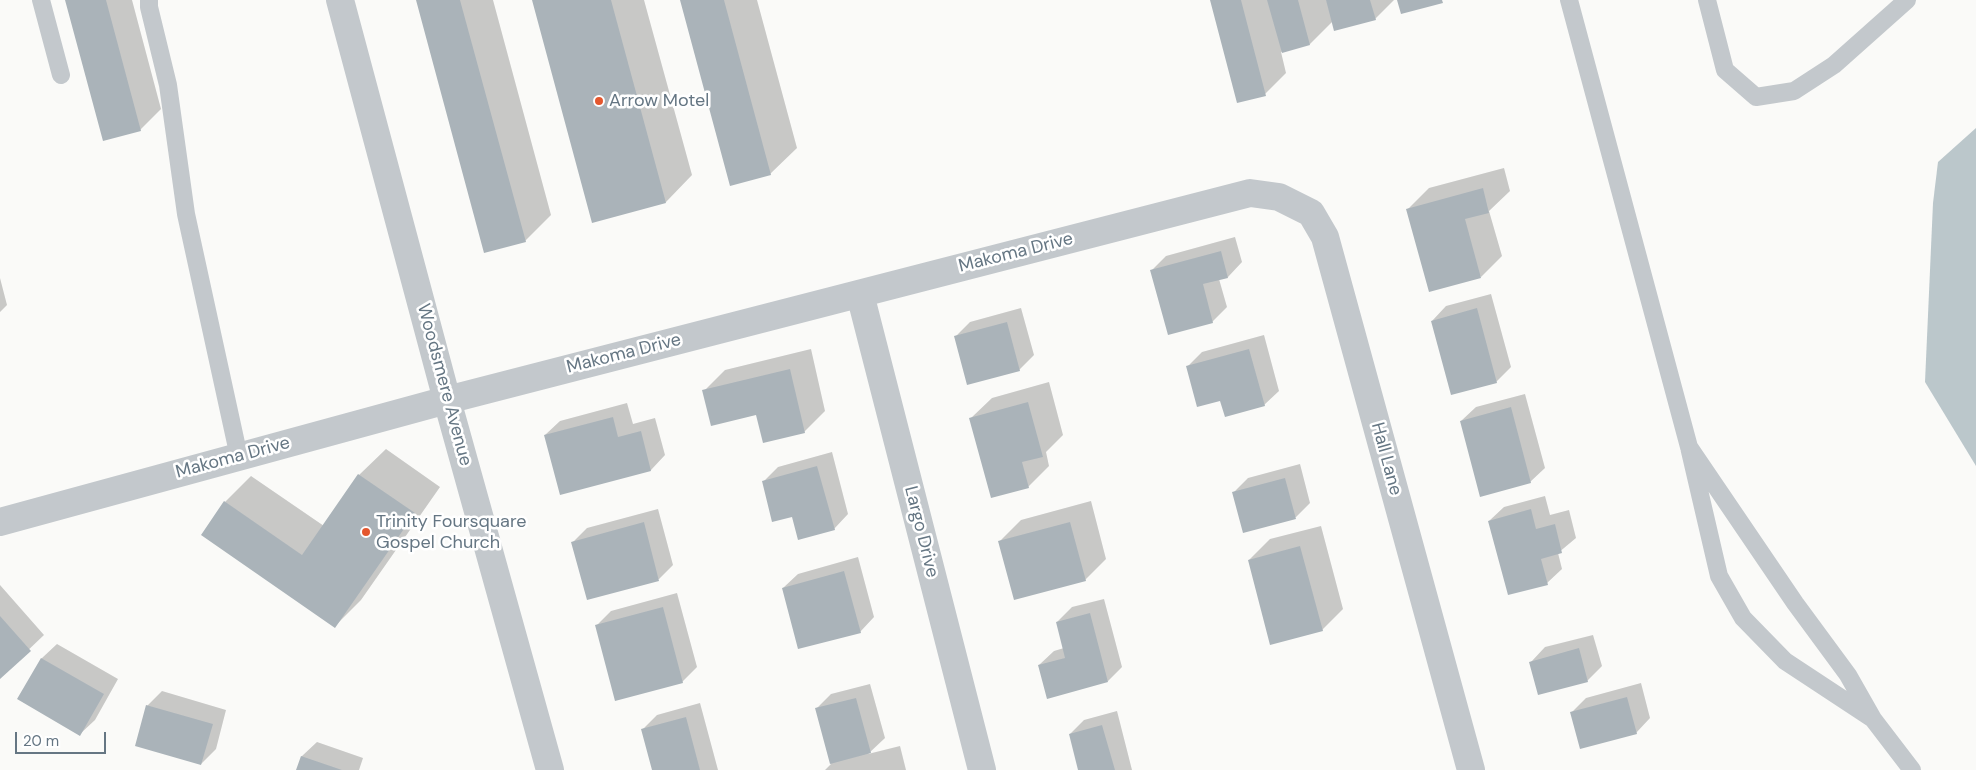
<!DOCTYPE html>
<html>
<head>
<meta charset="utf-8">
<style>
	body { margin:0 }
	#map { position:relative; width:1976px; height:770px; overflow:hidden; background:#fafaf8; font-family:"DM Sans",sans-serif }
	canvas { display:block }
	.scale { position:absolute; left:15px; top:732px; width:91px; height:22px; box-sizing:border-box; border:2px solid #657683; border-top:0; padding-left:6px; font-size:15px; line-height:18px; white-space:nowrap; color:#657683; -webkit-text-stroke:4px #fff; paint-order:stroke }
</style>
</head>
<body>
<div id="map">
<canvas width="1976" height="770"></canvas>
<div class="scale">20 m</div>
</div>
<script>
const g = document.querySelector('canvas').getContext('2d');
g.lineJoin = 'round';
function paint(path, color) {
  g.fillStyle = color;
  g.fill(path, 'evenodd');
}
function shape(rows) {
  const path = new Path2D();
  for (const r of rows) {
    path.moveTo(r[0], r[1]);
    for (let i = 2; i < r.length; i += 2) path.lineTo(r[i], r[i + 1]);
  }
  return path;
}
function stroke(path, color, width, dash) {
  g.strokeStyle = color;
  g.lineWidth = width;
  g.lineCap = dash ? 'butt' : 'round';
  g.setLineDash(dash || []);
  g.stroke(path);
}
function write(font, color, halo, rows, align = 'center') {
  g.font = font + ' "DM Sans",sans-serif';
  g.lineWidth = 5;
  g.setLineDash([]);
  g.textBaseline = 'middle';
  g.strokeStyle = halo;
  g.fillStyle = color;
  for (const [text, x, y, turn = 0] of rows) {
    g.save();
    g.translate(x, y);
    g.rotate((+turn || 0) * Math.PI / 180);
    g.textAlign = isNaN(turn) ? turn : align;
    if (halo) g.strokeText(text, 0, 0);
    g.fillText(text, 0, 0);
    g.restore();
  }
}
const water = shape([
	[1976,128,1976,466,1925,382,1933,203,1938,162]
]);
const shadow = shape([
	[67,0,132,0,161,109,140,130],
	[418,0,493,0,551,215,525,241],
	[534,0,644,0,692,175,666,202,593,222],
	[681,0,757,0,797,148,770,174],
	[1211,0,1394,0,1375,19,1333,21,1310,44,1281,52,1286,73,1265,94],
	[1504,168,1510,191,1489,211,1502,256,1481,277,1408,209,1429,188],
	[1235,237,1242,262,1228,277,1219,279,1227,307,1212,322,1152,270,1166,256],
	[0,278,7,305,0,312],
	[1491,294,1511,367,1496,382,1432,321,1446,306],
	[1021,308,1034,355,1019,370,955,337,970,322],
	[1264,335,1279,391,1264,405,1221,400,1188,366,1202,352],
	[811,349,825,411,804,432,704,391,725,370],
	[1049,382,1063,435,1046,452,1049,466,1028,487,971,418,992,398],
	[1525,394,1545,468,1530,482,1461,421,1476,407],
	[627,403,633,424,655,418,665,455,651,470,561,494,545,435,560,421],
	[386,449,440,487,361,600,335,626,225,502,251,476,324,526,359,475],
	[832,452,848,514,834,529,793,515,763,482,778,467],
	[1300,464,1310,503,1296,517,1244,531,1233,493,1248,478],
	[1545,496,1550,515,1569,510,1576,538,1558,553,1562,569,1547,583,1489,521,1504,507],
	[1091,501,1106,559,1085,580,1000,541,1021,520],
	[658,509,673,565,659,579,588,599,573,542,587,528],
	[1321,526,1343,609,1322,630,1249,560,1270,539],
	[858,557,874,617,860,632,783,588,798,574],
	[0,585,44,635,0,677],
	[677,593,697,667,682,682,596,626,611,611],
	[1104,599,1122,667,1108,681,1039,665,1054,651,1064,648,1057,622,1072,607],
	[1593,635,1602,666,1587,681,1531,662,1545,647],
	[57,644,118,679,95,720,80,734,19,699,42,658],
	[1641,683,1650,718,1636,733,1572,712,1586,698],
	[870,684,885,738,868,754,900,746,906,770,825,770,831,764,816,709,831,694],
	[162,691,226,710,216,749,201,764,147,706],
	[700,703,718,770,653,770,642,730,657,715],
	[1117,711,1132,770,1080,770,1070,734,1084,720],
	[317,742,363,758,359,770,298,770,302,756]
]);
const building = shape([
	[65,0,106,0,141,131,103,141],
	[416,0,460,0,526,242,484,253],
	[532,0,611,0,666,203,592,223],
	[680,0,724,0,771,175,730,186],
	[1210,0,1241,0,1266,96,1237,103],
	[1267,0,1298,0,1310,45,1282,53],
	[1326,0,1370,0,1376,20,1334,31],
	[1397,0,1442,0,1443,3,1401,14],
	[1483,188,1489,213,1465,219,1481,278,1429,292,1406,209],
	[1221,251,1228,278,1203,284,1213,323,1168,335,1150,270],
	[1477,308,1497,383,1451,395,1431,321],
	[1007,322,1020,371,967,385,954,336],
	[1249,349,1265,406,1225,417,1220,401,1197,407,1186,366],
	[790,369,805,433,763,443,756,415,711,426,702,390],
	[1028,402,1043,457,1022,462,1029,488,991,498,969,418],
	[1511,407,1531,483,1480,497,1460,421],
	[613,417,618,437,641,431,651,471,560,495,544,435],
	[817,466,835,530,798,540,792,517,772,522,762,481],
	[358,474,415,513,335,628,201,535,224,501,302,555],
	[1285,478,1296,519,1243,533,1232,492],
	[1531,509,1536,529,1555,524,1562,553,1541,559,1548,585,1508,595,1488,521],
	[644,522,659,581,587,600,571,542],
	[1070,522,1086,581,1014,600,998,541],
	[1300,546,1323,631,1270,645,1248,560],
	[844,571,861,633,798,649,782,588],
	[663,607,683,683,615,701,595,625],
	[1090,613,1108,682,1047,699,1038,665,1065,658,1056,622],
	[0,616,31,651,0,679],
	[1579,648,1588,682,1538,695,1529,662],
	[41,658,104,694,80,736,17,699],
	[1627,697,1637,734,1580,749,1570,712],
	[856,698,871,753,830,764,815,708],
	[146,705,213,724,201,765,135,746],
	[686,717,700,770,652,770,641,729],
	[1102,725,1115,770,1078,770,1069,734],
	[301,756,342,770,296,770]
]);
const lane = shape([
	[41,0,61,75],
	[149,0,149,7,168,85,186,214,239,457],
	[1569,0,1689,447,1719,576,1743,618,1785,661,1873,719,1848,675,1795,603,1689,447],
	[1707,0,1725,70,1756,97,1794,91,1834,65,1907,0],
	[1873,719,1912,770]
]);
const street = shape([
	[340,0,447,400,550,770],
	[860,294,982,770],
	[0,522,447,400,1250,193,1279,197,1311,213,1325,237,1471,770]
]);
const markers = [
	[599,101,5,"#e4572e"],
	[366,532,5,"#e4572e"]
];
const poiNames = [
	["Arrow Motel",609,101],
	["Trinity Foursquare",376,522],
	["Gospel Church",376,543]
];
const streetNames = [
	["Makoma Drive",1016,253,-14],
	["Makoma Drive",624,354,-14],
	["Woodsmere Avenue",444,385,75],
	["Makoma Drive",233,458,-15],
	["Hall Lane",1386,459,75],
	["Largo Drive",921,532,76]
];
paint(water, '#bbc7cb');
paint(shadow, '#0003');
paint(building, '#aab3b9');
stroke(lane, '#c3c8cc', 18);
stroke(street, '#c3c8cc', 28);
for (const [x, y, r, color] of markers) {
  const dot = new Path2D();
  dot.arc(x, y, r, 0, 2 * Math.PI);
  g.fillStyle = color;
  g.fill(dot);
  stroke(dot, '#fff', 2);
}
write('18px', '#657683', '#fff', poiNames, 'left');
write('18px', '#657683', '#fff', streetNames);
</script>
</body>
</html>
